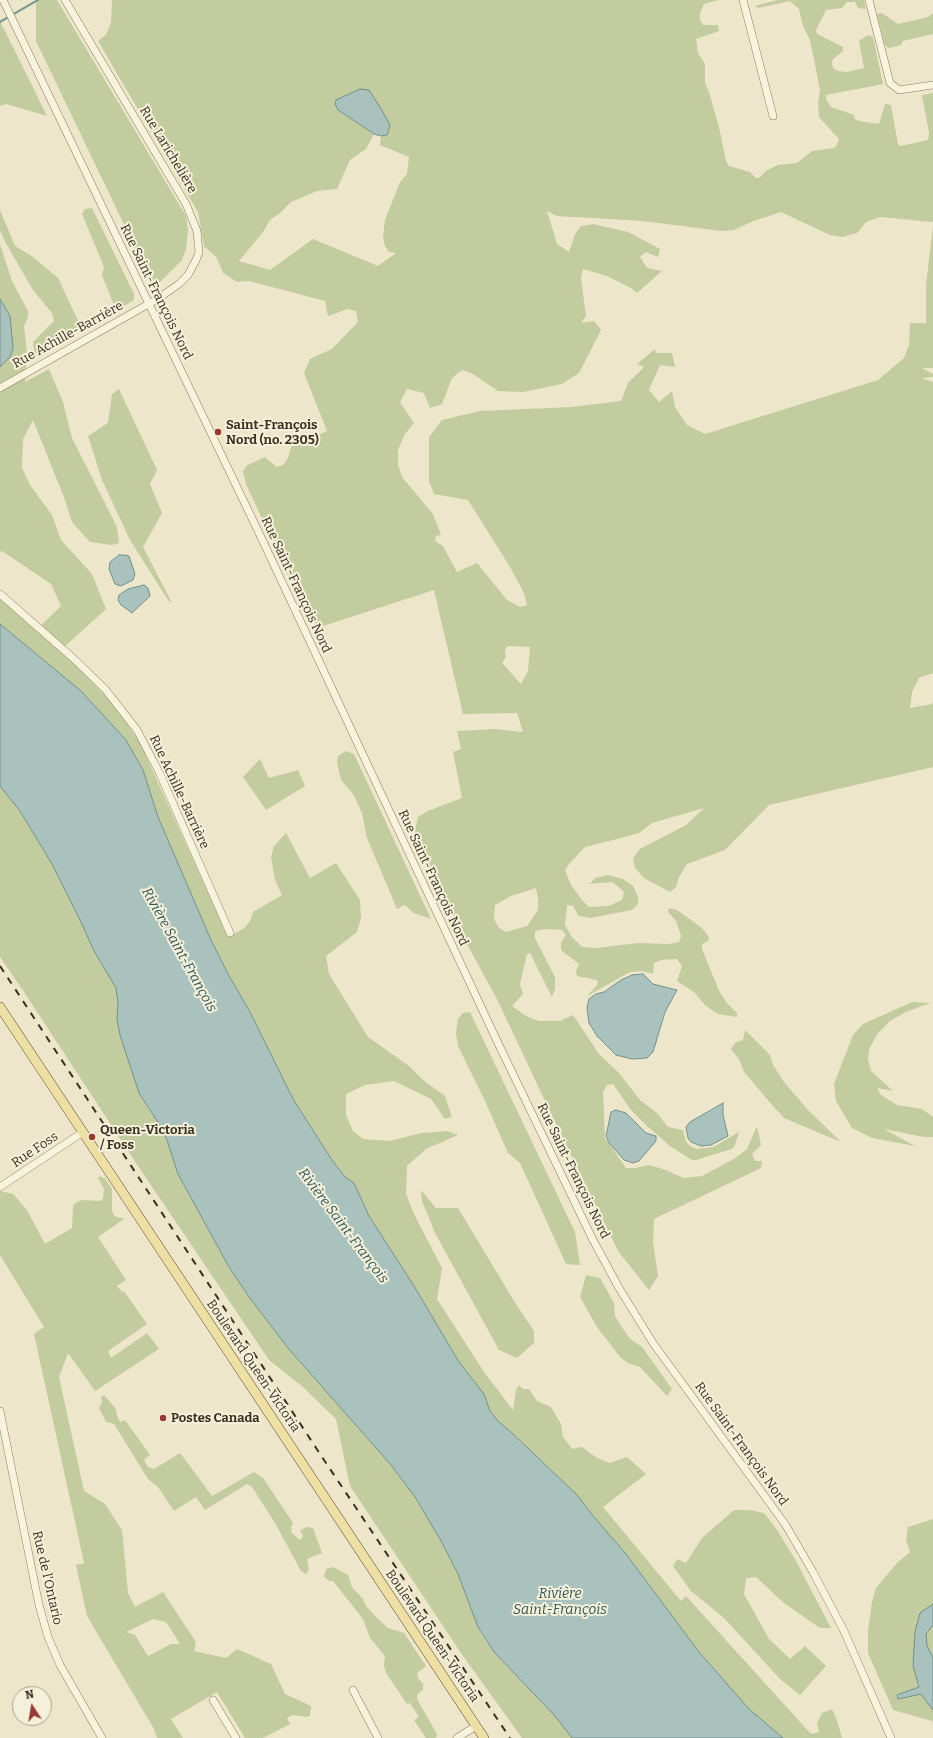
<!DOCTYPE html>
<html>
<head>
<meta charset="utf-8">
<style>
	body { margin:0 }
	#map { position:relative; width:933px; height:1738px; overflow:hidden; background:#eee6ca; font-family:Bitter,serif }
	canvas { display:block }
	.north { position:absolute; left:12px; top:1686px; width:40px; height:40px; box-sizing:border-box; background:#f5f0d9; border:1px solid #aba38f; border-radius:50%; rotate:348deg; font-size:11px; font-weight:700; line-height:16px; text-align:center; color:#3b3021 }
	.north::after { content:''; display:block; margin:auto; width:14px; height:18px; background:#973a31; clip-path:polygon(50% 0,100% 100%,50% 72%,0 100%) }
</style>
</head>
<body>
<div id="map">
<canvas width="933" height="1738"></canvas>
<div class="north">N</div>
</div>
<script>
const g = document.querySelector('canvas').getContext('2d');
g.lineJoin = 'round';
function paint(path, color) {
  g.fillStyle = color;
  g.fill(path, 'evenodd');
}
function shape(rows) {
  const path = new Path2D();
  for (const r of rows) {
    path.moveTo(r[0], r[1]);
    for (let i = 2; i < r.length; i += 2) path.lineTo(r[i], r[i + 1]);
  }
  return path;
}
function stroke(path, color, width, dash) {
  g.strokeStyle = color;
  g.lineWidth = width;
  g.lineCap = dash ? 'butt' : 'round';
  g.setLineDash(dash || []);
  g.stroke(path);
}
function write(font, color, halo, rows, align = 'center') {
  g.font = font + ' Bitter,serif';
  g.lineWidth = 4;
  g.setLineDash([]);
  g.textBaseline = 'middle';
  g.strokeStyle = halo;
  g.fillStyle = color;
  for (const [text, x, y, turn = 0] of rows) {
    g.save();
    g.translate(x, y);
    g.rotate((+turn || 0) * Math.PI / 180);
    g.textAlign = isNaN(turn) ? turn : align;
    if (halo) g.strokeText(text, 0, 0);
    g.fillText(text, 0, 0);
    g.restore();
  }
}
const green = shape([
	[36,0,57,0,186,216,188,231,186,249,182,260,160,282,153,285,36,41],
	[112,0,719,0,704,4,700,13,700,20,703,25,718,25,719,31,696,39,698,53,705,64,705,83,709,92,719,127,726,161,729,166,750,172,756,178,759,178,767,170,778,165,797,163,812,151,834,148,837,145,839,139,819,117,818,103,820,90,817,74,810,40,803,26,799,9,790,1,758,8,755,6,777,0,864,0,866,9,858,8,855,2,847,2,842,8,826,10,816,30,817,34,843,47,843,51,833,59,832,63,833,68,838,71,847,72,864,68,859,41,868,35,873,37,883,84,826,95,826,99,831,107,854,115,855,119,859,121,879,124,885,104,891,105,898,144,900,146,928,140,929,133,922,95,933,93,933,222,880,217,866,222,857,233,842,237,830,235,781,212,751,222,734,230,721,231,643,221,557,216,547,211,557,244,569,252,575,234,581,226,593,224,628,232,660,249,658,257,646,252,640,257,647,268,662,271,637,293,631,288,607,276,583,269,581,278,586,316,581,323,594,321,601,330,579,373,562,384,523,392,498,391,473,374,462,370,452,378,442,404,430,408,424,393,407,389,400,402,414,423,405,434,398,450,398,465,402,477,433,514,441,535,436,536,435,541,443,546,457,572,477,563,507,600,520,607,527,605,524,593,510,567,468,500,434,494,429,481,429,437,442,420,480,411,572,407,621,401,628,383,644,367,637,364,655,349,656,353,672,353,675,367,660,365,649,390,659,402,672,391,675,407,687,425,705,434,878,380,904,358,909,345,910,323,926,323,926,285,933,226,933,368,922,368,933,374,933,377,922,378,933,382,933,673,919,678,912,692,910,708,932,704,933,701,933,767,769,805,725,850,687,864,679,877,676,887,670,892,644,878,635,868,633,858,640,849,686,825,704,808,652,823,639,833,625,837,585,847,570,863,565,870,571,885,582,900,589,907,609,906,622,900,624,893,620,888,612,882,590,884,595,878,608,875,623,879,633,886,638,897,638,904,632,910,590,918,579,916,573,906,567,905,565,925,572,937,582,947,596,948,638,943,669,944,679,942,681,936,676,921,668,912,669,908,677,910,702,928,709,937,708,941,702,944,702,949,719,991,727,1003,737,1013,737,1017,718,1014,705,1005,695,993,677,981,682,966,677,959,661,960,654,963,653,974,642,971,630,972,587,996,598,984,597,980,577,976,576,971,579,964,561,950,561,943,566,935,562,930,547,929,535,931,535,938,555,977,555,989,552,997,530,953,527,954,520,984,523,994,512,1006,526,1016,539,1021,560,1021,573,1015,599,1054,619,1073,640,1100,657,1113,668,1127,683,1130,686,1142,690,1146,697,1149,713,1147,739,1132,735,1145,732,1149,696,1160,692,1160,670,1146,647,1126,631,1110,613,1084,607,1085,603,1092,605,1138,626,1168,635,1168,649,1165,663,1169,684,1178,702,1176,734,1159,747,1149,757,1126,761,1145,752,1154,755,1161,762,1161,761,1168,654,1219,653,1242,658,1276,649,1290,618,1251,545,1101,497,999,458,928,447,900,418,842,415,831,418,817,428,811,462,798,453,752,461,749,457,731,495,729,523,732,517,713,463,714,434,590,320,627,308,618,246,484,243,472,246,466,265,457,277,467,283,465,288,458,291,447,327,431,304,373,310,359,332,349,358,322,356,311,348,309,328,316,325,301,249,281,237,282,223,273,217,258,204,246,198,212,98,41,106,35,111,22],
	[338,110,387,135,381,136,380,145,409,157,407,174,400,182,385,220,383,236,385,246,389,252,396,253,378,266,313,239,270,270,239,261,263,232,270,220,280,213,291,202,317,191,337,189,350,160,366,149,374,134],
	[508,646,530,647,528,671,521,684,502,663,506,657,505,649],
	[536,888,538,899,538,910,527,926,506,932,499,928,494,919,495,905,511,896],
	[882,13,898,24,928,17,933,13,933,34,903,41,901,45,889,48,885,45,877,14],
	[0,21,16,53,47,116,6,104,0,106],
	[92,208,134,294,134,300,118,310,115,308,102,275,104,267,82,214,85,209],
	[0,210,15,246,33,257,58,278,82,329,35,357,33,342,54,321,52,313,33,290,4,240,0,230],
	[0,244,12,281,28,311,28,317,24,326,27,353,25,382,49,369,63,402,72,438,117,527,119,543,112,545,90,542,72,522,65,500,33,420,23,439,22,468,30,485,52,515,61,540,92,574,106,609,61,650,116,707,140,743,228,937,243,929,250,921,253,912,282,895,275,880,271,857,274,846,286,833,310,878,336,863,360,900,361,918,357,932,326,956,329,974,368,1037,409,1066,423,1080,445,1096,452,1117,445,1119,431,1099,394,1081,365,1085,346,1094,346,1115,353,1131,363,1139,390,1141,421,1133,447,1131,458,1135,426,1149,407,1166,406,1194,415,1216,442,1268,437,1299,484,1372,513,1410,516,1390,519,1385,523,1389,529,1389,537,1401,551,1407,561,1424,563,1437,572,1449,582,1447,597,1458,610,1463,627,1457,646,1474,603,1507,681,1601,686,1596,811,1734,819,1732,817,1723,822,1713,832,1709,837,1720,842,1738,783,1738,749,1709,699,1652,626,1554,594,1517,577,1495,511,1432,499,1422,490,1411,484,1394,459,1362,414,1286,369,1216,354,1183,345,1177,332,1160,293,1099,250,1012,228,974,211,940,158,817,143,770,126,740,81,691,0,624,0,599,37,629,61,606,51,584,2,551,0,552,0,367,10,357,10,316,0,299],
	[119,389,157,470,150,484,162,513,143,547,172,603,168,600,130,540,102,480,88,436,108,423,112,394],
	[346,751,354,754,431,919,414,913,405,905,397,909,367,838,362,813,353,794,341,780,337,762,338,756],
	[260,759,269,778,298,770,305,786,266,810,243,777],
	[0,786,20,811,52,864,81,922,94,951,116,988,118,1002,117,1019,146,1105,161,1126,167,1140,178,1174,229,1267,249,1297,288,1348,391,1465,415,1497,440,1539,458,1574,482,1635,494,1652,555,1716,572,1738,522,1738,461,1653,350,1486,336,1419,303,1387,269,1360,136,1163,22,989,0,957],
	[912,1002,930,1003,906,1012,890,1021,878,1033,869,1049,868,1059,871,1071,893,1091,877,1088,881,1095,897,1105,922,1109,933,1117,933,1137,924,1137,884,1129,915,1146,872,1138,852,1128,836,1101,834,1084,853,1035,863,1024],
	[470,1012,575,1232,580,1265,566,1264,520,1163,508,1153,485,1101,458,1046,456,1033,458,1019,463,1013],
	[745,1030,770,1055,773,1065,784,1082,808,1110,841,1142,784,1118,773,1106,744,1072,739,1059,731,1049,735,1043,743,1040],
	[100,1176,105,1179,112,1189,112,1210,114,1216,124,1219,98,1237,126,1280,117,1286,122,1292,124,1291,147,1324,108,1351,111,1358,147,1333,159,1349,95,1391,68,1353,59,1377,84,1491,105,1504,122,1530,128,1593,135,1607,163,1592,196,1642,194,1651,226,1658,237,1649,271,1664,285,1694,311,1706,310,1715,308,1717,292,1715,287,1718,290,1724,263,1738,245,1738,217,1692,171,1719,183,1738,157,1738,154,1729,87,1616,76,1565,84,1563,34,1334,44,1327,0,1255,0,1191,13,1194,27,1210,45,1244,72,1228,73,1206,77,1202,82,1200,100,1201,103,1199,104,1189,98,1178],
	[153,1619,166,1622,180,1644,171,1644,148,1656,135,1635,126,1632],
	[421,1190,436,1208,458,1208,514,1301,534,1331,534,1343,517,1358,499,1350,435,1233,422,1201],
	[586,1275,600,1278,614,1303,615,1316,619,1323,630,1339,642,1347,672,1389,667,1396,640,1367,628,1363,620,1357,597,1327,580,1297],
	[104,1395,116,1409,117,1416,120,1422,125,1420,150,1455,144,1460,148,1467,154,1469,180,1453,212,1496,254,1472,263,1478,293,1523,291,1527,292,1533,300,1540,303,1536,300,1530,307,1527,313,1528,322,1553,307,1559,309,1569,306,1574,301,1571,275,1523,252,1487,247,1484,205,1510,196,1497,174,1511,158,1487,148,1479,114,1424,106,1422,99,1408,102,1402,101,1397],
	[734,1510,749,1510,764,1513,775,1527,795,1559,831,1628,820,1628,784,1603,756,1577,746,1578,744,1594,769,1639,790,1659,805,1646,826,1666,800,1695,780,1679,724,1618,691,1591,673,1566,677,1559,686,1563,702,1538],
	[933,1519,933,1724,932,1721,893,1710,868,1653,868,1631,872,1602,876,1588,897,1563,910,1552,906,1540,908,1527],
	[333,1567,348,1575,352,1587,363,1599,366,1606,378,1619,388,1628,404,1633,426,1666,417,1673,418,1678,423,1684,423,1690,417,1695,417,1699,437,1734,436,1738,426,1738,414,1720,419,1717,410,1703,407,1704,386,1673,384,1665,385,1656,370,1638,363,1619,333,1581,329,1581,324,1576,326,1569]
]);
const water = shape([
	[360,89,369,90,380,107,390,125,387,135,381,136,374,134,338,110,335,104,336,100,360,89],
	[0,299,10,316,13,348,10,357,0,367,0,299],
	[119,555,125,555,129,556,135,574,133,580,121,586,115,584,109,569,110,562,119,555],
	[144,585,148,588,150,596,132,613,121,605,118,600,119,595,128,589,144,585],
	[0,624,81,691,126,740,143,770,158,817,211,940,228,974,250,1012,293,1099,332,1160,345,1177,354,1183,369,1216,414,1286,459,1362,484,1394,490,1411,499,1422,511,1432,577,1495,594,1517,626,1554,699,1652,749,1709,783,1738,572,1738,555,1716,494,1652,478,1627,458,1574,440,1539,415,1497,391,1465,288,1348,249,1297,229,1267,178,1174,167,1140,161,1127,139,1093,120,1035,117,1019,118,1002,116,988,94,951,81,922,52,864,20,811,0,786,0,624],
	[643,974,653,984,677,990,665,1012,653,1052,647,1058,632,1059,616,1055,597,1036,589,1023,587,1008,589,999,596,994,604,992,621,980,632,975,643,974],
	[723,1103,723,1115,728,1136,711,1145,701,1146,691,1142,688,1138,686,1127,690,1122,723,1103],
	[616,1110,626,1113,646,1133,656,1136,656,1141,639,1161,633,1163,624,1160,609,1143,606,1136,611,1112,616,1110],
	[933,1604,933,1625,926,1634,927,1646,933,1658,933,1710,921,1694,898,1699,897,1695,919,1687,913,1666,915,1632,920,1613,933,1604]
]);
const stream = shape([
	[0,22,38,0]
]);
const minor = shape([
	[3,0,260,535,498,1043,592,1238,619,1288,653,1343,785,1524,813,1572,844,1631,891,1738],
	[743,0,773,116],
	[869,0,890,83,899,90,933,85],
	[0,388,159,298,179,284,188,275,196,260,199,252,197,231,186,204,65,0],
	[0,594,73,658,105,689,137,730,160,774,230,933],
	[0,1187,83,1132],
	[0,1411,39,1605,48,1637,60,1665,102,1738],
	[353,1690,378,1738],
	[213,1700,236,1738],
	[457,1738,476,1726]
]);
const major = shape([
	[0,1007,484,1738]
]);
const rail = shape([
	[0,966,324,1460,510,1738]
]);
const markers = [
	[218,432,4,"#973a31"],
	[92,1137,4,"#973a31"],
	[163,1418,4,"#973a31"]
];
const streetNames = [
	["Rue Larichelière",168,150,59],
	["Rue Saint-François Nord",156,292,64],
	["Rue Achille-Barrière",68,335,-29],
	["Rue Saint-François Nord",296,585,65],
	["Rue Achille-Barrière",179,792,65],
	["Rue Saint-François Nord",433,878,65],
	["Rue Foss",35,1150,-34],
	["Rue Saint-François Nord",573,1171,64],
	["Boulevard Queen-Victoria",253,1366,56],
	["Rue Saint-François Nord",741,1444,54],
	["Rue de l'Ontario",47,1578,77],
	["Boulevard Queen-Victoria",432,1636,56]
];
const poiNames = [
	["Saint-François",226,425],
	["Nord (no. 2305)",226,440],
	["Queen-Victoria",100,1130],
	["/ Foss",100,1145],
	["Postes Canada",171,1418]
];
const waterNames = [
	["Rivière Saint-François",179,950,61],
	["Rivière Saint-François",343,1226,53],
	["Rivière",560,1594],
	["Saint-François",560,1610]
];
paint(green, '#c2cc9e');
paint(water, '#aac2be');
stroke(water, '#71918c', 1);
stroke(stream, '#71918c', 2);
stroke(minor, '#8a7a5f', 8);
stroke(major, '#584832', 10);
stroke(minor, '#f8f3dd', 7);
stroke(major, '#eedfa4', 9);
stroke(rail, '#3b3021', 2, [7, 7]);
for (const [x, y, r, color] of markers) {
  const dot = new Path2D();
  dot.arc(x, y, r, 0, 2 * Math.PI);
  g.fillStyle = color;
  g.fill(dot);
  stroke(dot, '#f5f0d9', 1.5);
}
write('13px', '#3b3021', '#f5f0d9', streetNames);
write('bold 13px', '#3b3021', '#f5f0d9', poiNames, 'left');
write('italic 14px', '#31585a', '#f5f0d9', waterNames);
</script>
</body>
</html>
